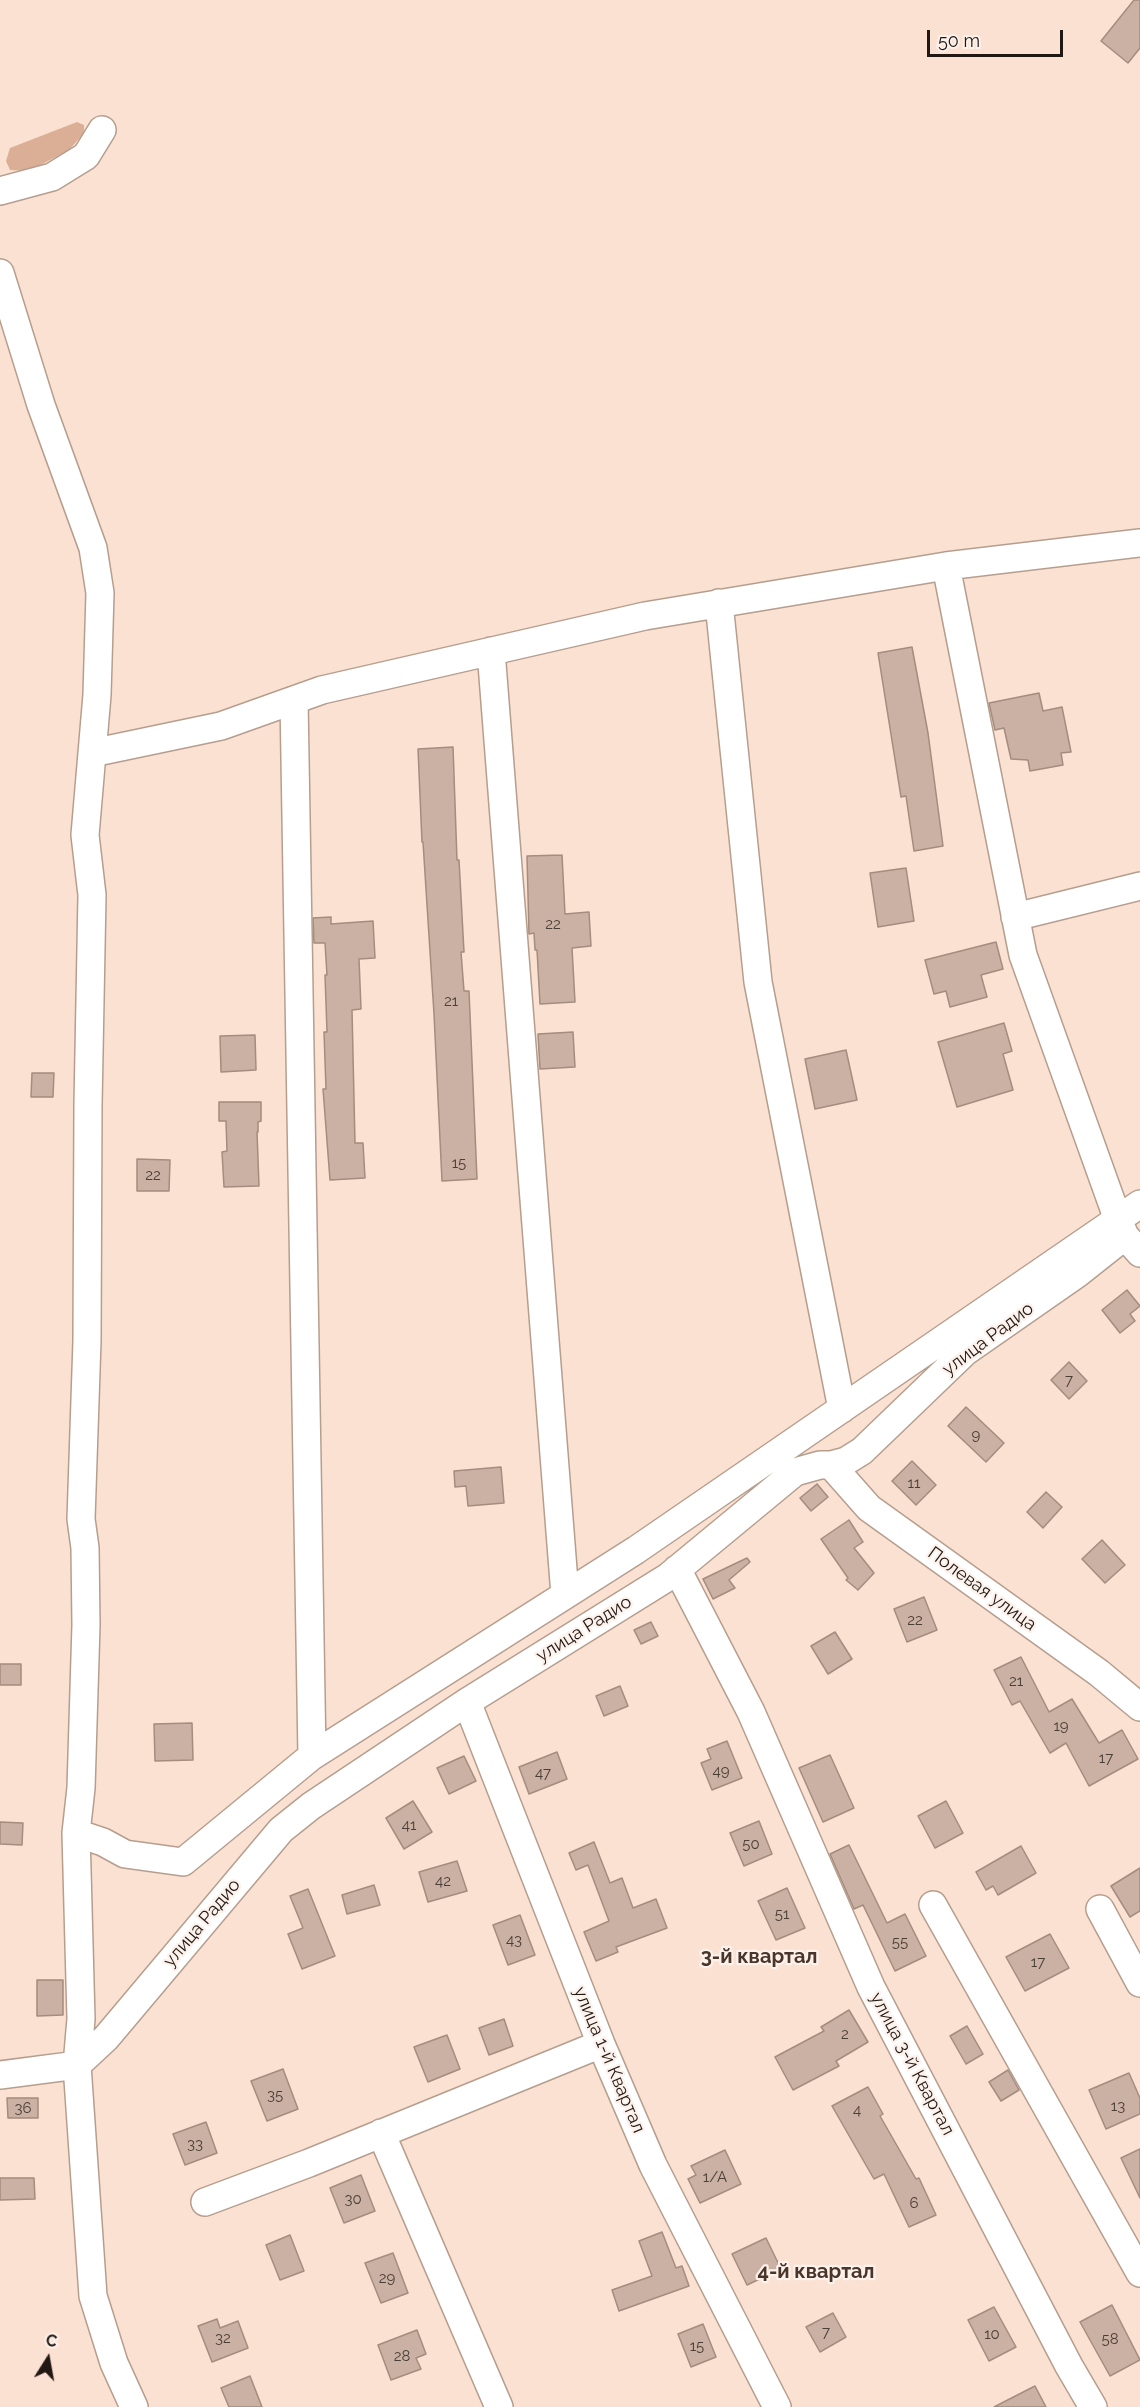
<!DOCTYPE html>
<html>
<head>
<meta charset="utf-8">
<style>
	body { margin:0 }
	#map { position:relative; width:1140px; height:2407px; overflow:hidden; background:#fbe1d2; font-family:Raleway,sans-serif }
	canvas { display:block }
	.north { position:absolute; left:18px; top:2329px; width:60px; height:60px; -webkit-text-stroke:4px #fcf1eb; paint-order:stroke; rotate:11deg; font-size:16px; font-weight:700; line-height:24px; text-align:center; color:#211813 }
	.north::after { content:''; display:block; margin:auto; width:21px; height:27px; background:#211813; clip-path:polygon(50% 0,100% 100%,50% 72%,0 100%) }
	.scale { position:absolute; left:927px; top:30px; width:136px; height:27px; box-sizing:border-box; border:3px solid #211813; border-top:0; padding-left:8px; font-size:18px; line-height:21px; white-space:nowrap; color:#211813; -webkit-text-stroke:4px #fcf1eb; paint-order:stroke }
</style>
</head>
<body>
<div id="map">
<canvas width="1140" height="2407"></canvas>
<div class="north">С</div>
<div class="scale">50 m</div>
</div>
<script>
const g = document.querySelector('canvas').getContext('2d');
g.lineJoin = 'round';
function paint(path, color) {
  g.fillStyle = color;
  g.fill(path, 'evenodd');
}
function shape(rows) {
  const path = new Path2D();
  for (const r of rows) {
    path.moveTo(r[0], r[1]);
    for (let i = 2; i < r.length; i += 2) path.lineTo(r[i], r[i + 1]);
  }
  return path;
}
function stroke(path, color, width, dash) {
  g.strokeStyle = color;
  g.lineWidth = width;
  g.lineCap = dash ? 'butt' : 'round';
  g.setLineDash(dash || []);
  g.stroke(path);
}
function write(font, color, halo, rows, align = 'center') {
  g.font = font + ' Raleway,sans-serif';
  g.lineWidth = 4.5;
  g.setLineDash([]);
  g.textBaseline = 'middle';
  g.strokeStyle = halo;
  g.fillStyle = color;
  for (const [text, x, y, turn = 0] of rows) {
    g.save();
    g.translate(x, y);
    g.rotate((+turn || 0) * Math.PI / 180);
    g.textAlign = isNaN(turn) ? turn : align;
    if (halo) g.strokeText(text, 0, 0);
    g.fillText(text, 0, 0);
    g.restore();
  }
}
const green = shape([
	[77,122,84,125,84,133,69,150,29,171,10,170,6,161,10,148]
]);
const building = shape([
	[1134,0,1140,0,1140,48,1128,63,1101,41,1134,0],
	[912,647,928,733,943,846,914,851,906,796,901,797,878,653,912,647],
	[1039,693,1043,711,1062,707,1071,752,1061,753,1063,765,1030,771,1028,760,1011,759,1004,728,995,730,989,703,1039,693],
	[453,747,457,860,459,860,464,952,461,952,464,991,469,991,477,1179,442,1181,434,1014,423,842,422,842,418,749,453,747],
	[562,855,565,914,589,912,591,946,572,948,575,1002,540,1004,537,950,535,950,534,933,529,934,527,856,562,855],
	[906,868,914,921,878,927,870,873,906,868],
	[331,917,331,924,373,921,375,958,359,959,361,1009,352,1010,355,1143,363,1143,365,1178,330,1180,323,1089,326,1089,324,1032,327,1032,325,975,327,975,325,943,314,943,313,918,331,917],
	[996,942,1003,969,981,975,987,997,950,1007,946,991,934,994,925,960,996,942],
	[1004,1023,1012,1051,1003,1054,1013,1090,957,1107,938,1042,1004,1023],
	[573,1032,575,1067,540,1069,538,1034,573,1032],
	[255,1035,256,1070,221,1072,220,1036,255,1035],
	[846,1050,857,1100,815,1109,805,1059,846,1050],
	[32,1073,54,1073,53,1097,31,1097,32,1073],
	[219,1102,261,1102,261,1121,258,1122,258,1132,257,1132,259,1186,224,1187,222,1152,227,1151,226,1121,219,1121,219,1102],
	[137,1159,170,1160,169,1191,137,1191,137,1159],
	[1127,1290,1140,1306,1130,1314,1135,1321,1120,1333,1102,1310,1127,1290],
	[1069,1362,1087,1381,1069,1399,1051,1380,1069,1362],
	[966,1407,1004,1443,986,1462,948,1426,966,1407],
	[912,1461,936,1485,916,1505,892,1481,912,1461],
	[501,1467,504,1503,468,1506,466,1486,455,1487,454,1471,501,1467],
	[817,1484,828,1497,811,1511,800,1498,817,1484],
	[1046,1492,1062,1507,1043,1528,1027,1512,1046,1492],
	[849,1520,863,1542,854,1548,874,1573,858,1590,846,1580,848,1578,821,1539,849,1520],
	[1102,1540,1125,1565,1105,1583,1082,1559,1102,1540],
	[747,1558,750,1562,729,1580,735,1588,713,1599,703,1579,747,1558],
	[924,1597,937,1630,907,1642,894,1609,924,1597],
	[651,1622,658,1636,641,1644,634,1630,651,1622],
	[835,1632,852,1659,828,1674,811,1646,835,1632],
	[1021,1657,1049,1712,1072,1699,1099,1743,1122,1730,1138,1759,1089,1786,1066,1743,1050,1753,1020,1701,1012,1705,994,1670,1021,1657],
	[0,1664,21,1664,21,1685,0,1685,0,1664],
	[620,1686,628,1706,604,1716,596,1696,620,1686],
	[192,1723,193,1760,155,1761,154,1724,192,1723],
	[727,1741,742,1778,712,1790,701,1763,711,1759,707,1749,727,1741],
	[557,1752,567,1779,529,1794,519,1767,557,1752],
	[830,1755,854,1808,823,1822,799,1768,830,1755],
	[464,1756,476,1781,449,1794,437,1768,464,1756],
	[413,1801,432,1832,404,1849,386,1818,413,1801],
	[946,1801,963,1833,935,1848,918,1816,946,1801],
	[759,1821,772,1854,744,1866,730,1833,759,1821],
	[0,1822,23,1823,22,1845,0,1844,0,1822],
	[594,1842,610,1883,622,1878,633,1908,656,1899,667,1928,616,1947,618,1952,596,1961,584,1932,609,1921,588,1865,576,1870,569,1853,594,1842],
	[849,1845,887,1923,905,1914,926,1956,895,1971,863,1905,854,1909,830,1854,849,1845],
	[1021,1846,1036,1873,998,1895,993,1886,986,1890,976,1872,1021,1846],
	[457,1861,467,1891,428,1902,419,1872,457,1861],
	[1140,1868,1140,1911,1130,1917,1111,1886,1140,1868],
	[374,1885,380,1905,347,1914,342,1895,374,1885],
	[787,1888,805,1928,776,1940,758,1901,787,1888],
	[308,1889,335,1956,302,1969,288,1934,303,1928,290,1896,308,1889],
	[520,1915,535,1955,508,1965,493,1925,520,1915],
	[1050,1934,1069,1968,1025,1991,1006,1957,1050,1934],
	[37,1980,63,1980,63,2015,37,2016,37,1980],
	[849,2010,868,2042,836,2061,839,2066,793,2090,775,2057,824,2031,821,2027,849,2010],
	[504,2019,513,2046,489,2055,479,2028,504,2019],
	[967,2026,983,2054,966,2064,950,2036,967,2026],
	[447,2035,460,2069,428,2082,414,2047,447,2035],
	[283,2069,298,2109,267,2121,251,2081,283,2069],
	[1008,2070,1019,2090,1001,2101,989,2082,1008,2070],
	[1129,2073,1140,2098,1140,2114,1106,2129,1089,2090,1129,2073],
	[868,2087,883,2114,880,2116,916,2179,919,2178,936,2215,909,2227,884,2174,874,2179,832,2106,868,2087],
	[7,2098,38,2098,38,2118,8,2118,7,2098],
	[206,2122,217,2153,185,2165,173,2134,206,2122],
	[1140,2149,1140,2198,1121,2158,1140,2149],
	[725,2150,741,2184,700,2203,688,2179,696,2175,691,2166,725,2150],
	[361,2175,375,2211,344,2223,330,2188,361,2175],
	[0,2178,34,2178,35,2199,0,2200,0,2178],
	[662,2232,676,2268,682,2266,689,2286,619,2311,612,2290,652,2276,639,2241,662,2232],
	[290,2235,304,2271,280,2280,266,2245,290,2235],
	[766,2238,781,2269,747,2285,732,2254,766,2238],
	[393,2253,408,2293,381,2303,365,2263,393,2253],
	[1112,2305,1140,2360,1110,2376,1080,2322,1112,2305],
	[994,2307,1016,2347,989,2361,968,2320,994,2307],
	[833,2313,846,2337,820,2352,806,2327,833,2313],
	[217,2319,220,2328,238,2321,248,2348,212,2362,198,2326,217,2319],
	[703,2324,716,2357,691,2367,678,2334,703,2324],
	[417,2330,426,2354,416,2358,421,2369,391,2380,378,2345,417,2330],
	[250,2376,262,2407,229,2407,221,2388,250,2376],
	[1035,2386,1046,2407,994,2407,1035,2386]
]);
const minor = shape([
	[0,191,52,177,86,156,102,130],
	[0,273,41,405,93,548,100,593,97,695,85,835,92,895,88,1105,87,1341,81,1519,85,1548,86,1625,81,1788,76,1833,81,2019,77,2065,93,2296,114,2363,134,2407],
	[946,566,1023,955,1118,1220,1125,1236,1140,1253],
	[719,603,758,982,842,1409],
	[491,651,565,1595],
	[92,753,221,726,322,690,645,616,946,566,1140,543],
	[1015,917,1140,886],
	[831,1465,869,1508,1099,1673,1140,1707],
	[677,1569,751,1712,871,1987,1069,2366,1093,2407],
	[467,1702,601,2044,653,2165,777,2407],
	[312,1756,636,1550,1140,1204],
	[76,1833,103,1842,125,1854,183,1862,312,1756,294,700],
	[933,1905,1140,2273],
	[1100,1909,1140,1983],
	[0,2075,77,2065,106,2038,281,1830,311,1806,467,1702,668,1577,795,1472,820,1465,831,1465,846,1461,862,1451,965,1352,1077,1274,1125,1236],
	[381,2133,499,2407],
	[205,2202,309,2163,601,2044]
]);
const numberNames = [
	["22",553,924],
	["21",451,1001],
	["15",459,1163],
	["22",153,1175],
	["7",1069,1380],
	["9",976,1435],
	["11",914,1483],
	["22",915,1620],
	["21",1016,1681],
	["19",1061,1726],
	["17",1106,1758],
	["49",721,1771],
	["47",543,1773],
	["41",409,1825],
	["50",751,1844],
	["42",443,1881],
	["51",782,1914],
	["43",514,1940],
	["55",900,1942],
	["17",1038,1962],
	["2",845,2034],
	["35",275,2095],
	["13",1118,2106],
	["36",23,2108],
	["4",857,2110],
	["33",195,2144],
	["1/А",715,2177],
	["30",353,2199],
	["6",914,2203],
	["29",387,2278],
	["7",826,2332],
	["10",992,2334],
	["32",223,2338],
	["58",1110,2339],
	["15",697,2346],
	["28",402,2356]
];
const streetNames = [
	["улица Радио",988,1339,-37],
	["Полевая улица",982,1589,36],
	["улица Радио",584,1629,-32],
	["улица Радио",202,1923,-50],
	["улица 1-й Квартал",609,2060,67],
	["улица 3-й Квартал",912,2064,62]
];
const neighbourhoodNames = [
	["3-й квартал",759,1957],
	["4-й квартал",816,2272]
];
paint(green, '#dbaf95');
paint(building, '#cab1a3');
stroke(building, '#a48c7e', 1.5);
stroke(minor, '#b69e8f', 30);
stroke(minor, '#fff', 27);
write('15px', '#4b3e37', null, numberNames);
write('18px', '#211813', '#fcf1eb', streetNames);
write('bold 20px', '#493529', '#fcf1eb', neighbourhoodNames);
</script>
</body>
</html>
